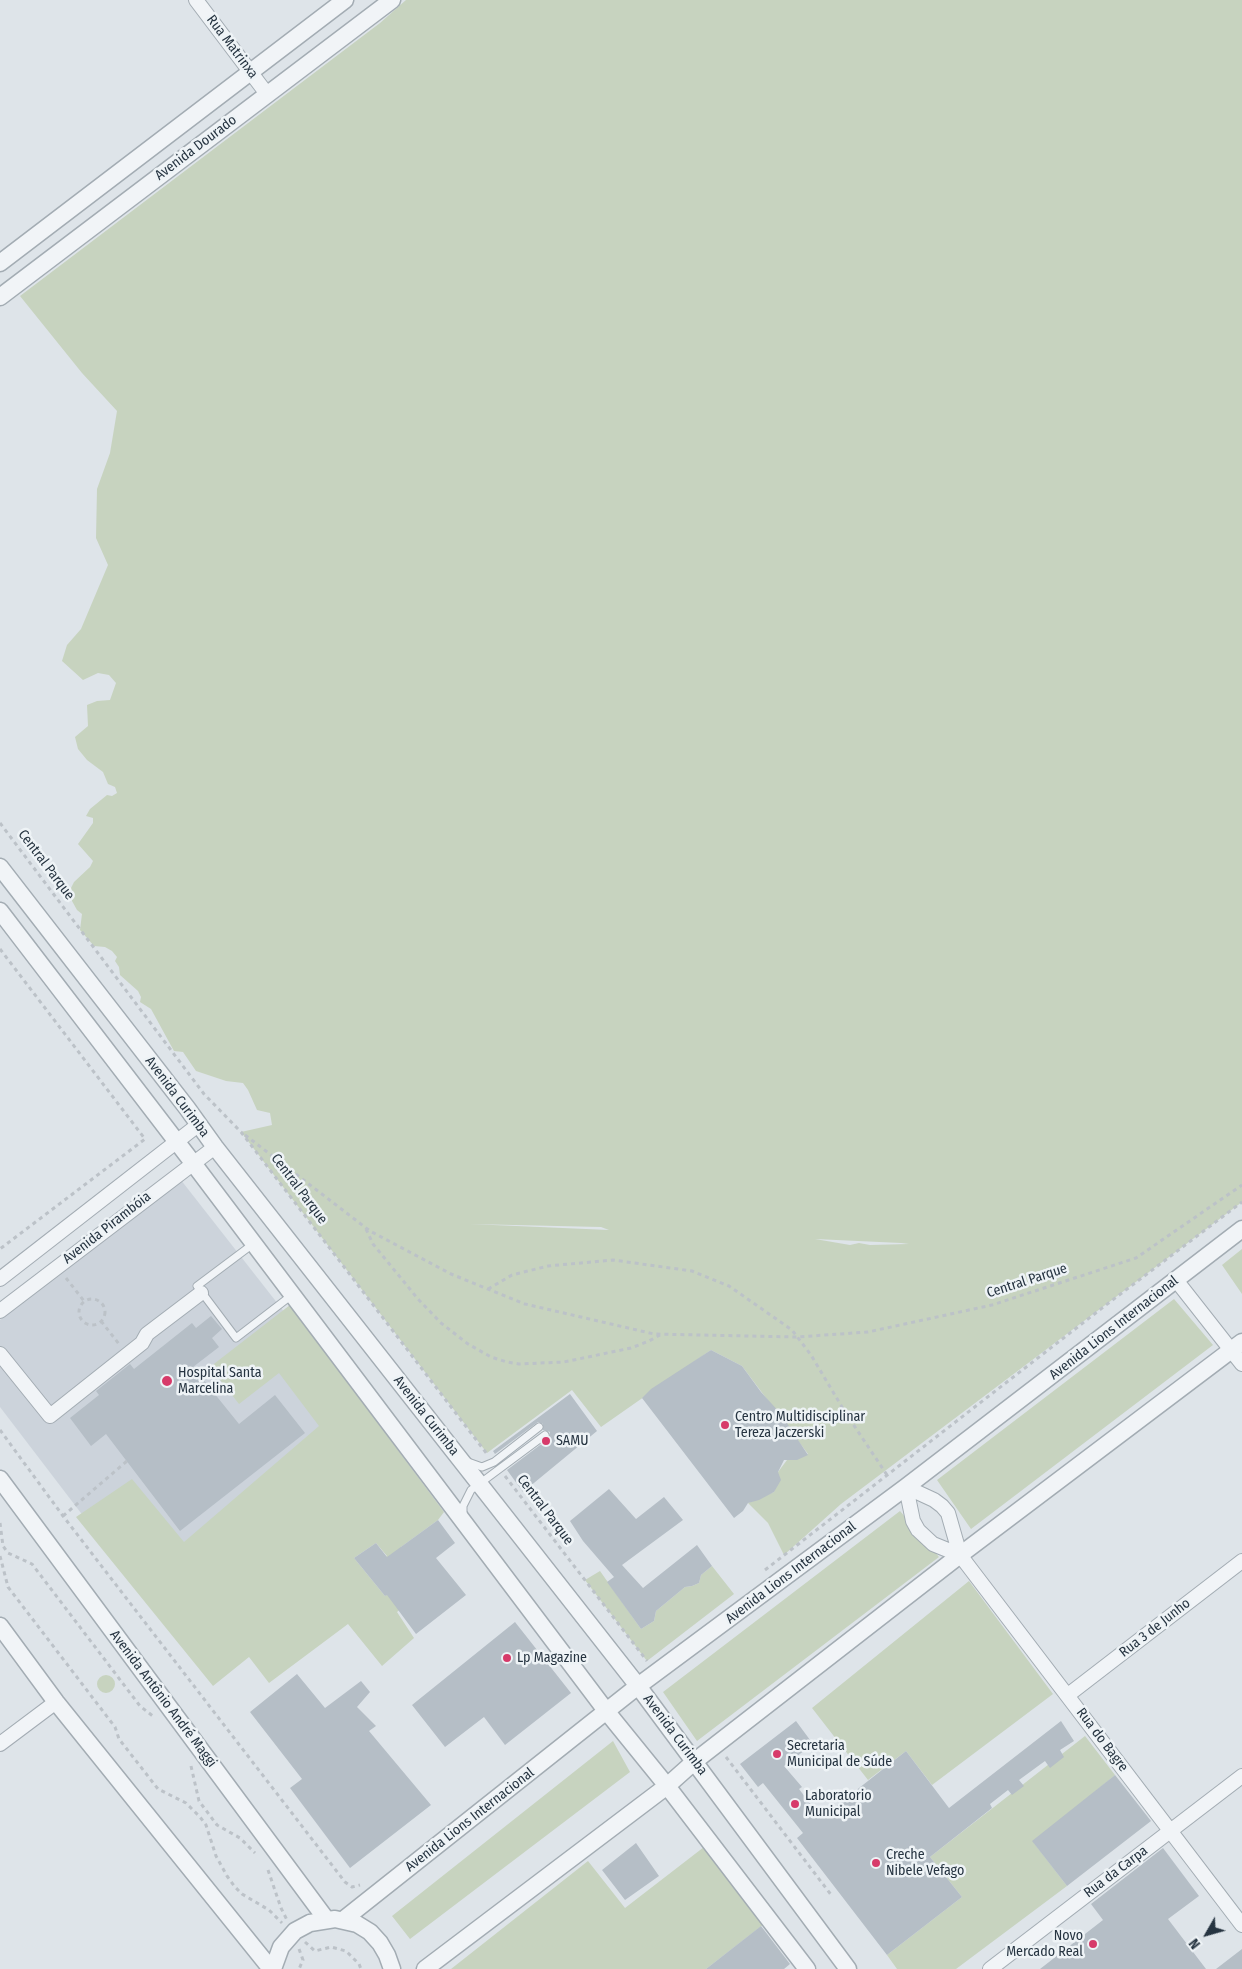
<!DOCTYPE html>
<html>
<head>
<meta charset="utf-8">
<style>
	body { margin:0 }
	#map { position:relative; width:1242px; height:1969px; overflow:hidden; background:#dee4e9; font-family:"Fira Sans Condensed",sans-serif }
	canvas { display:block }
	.north { position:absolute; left:1182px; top:1909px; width:50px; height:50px; -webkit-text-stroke:4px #eef3f6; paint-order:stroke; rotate:232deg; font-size:14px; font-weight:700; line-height:20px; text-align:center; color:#263441 }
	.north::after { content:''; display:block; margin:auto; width:18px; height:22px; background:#263441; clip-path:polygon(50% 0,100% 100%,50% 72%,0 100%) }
</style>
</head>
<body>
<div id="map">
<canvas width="1242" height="1969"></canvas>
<div class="north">N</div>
</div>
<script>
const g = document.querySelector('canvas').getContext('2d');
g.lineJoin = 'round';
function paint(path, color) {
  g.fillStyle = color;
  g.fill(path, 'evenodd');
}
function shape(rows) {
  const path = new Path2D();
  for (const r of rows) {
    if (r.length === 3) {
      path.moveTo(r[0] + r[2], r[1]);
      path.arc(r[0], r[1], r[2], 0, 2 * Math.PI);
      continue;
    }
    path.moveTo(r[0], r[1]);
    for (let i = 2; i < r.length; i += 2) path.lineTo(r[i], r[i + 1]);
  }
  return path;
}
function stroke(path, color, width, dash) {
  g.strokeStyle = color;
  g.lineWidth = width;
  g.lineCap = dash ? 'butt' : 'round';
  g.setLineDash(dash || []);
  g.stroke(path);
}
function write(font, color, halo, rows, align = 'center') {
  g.font = font + ' "Fira Sans Condensed",sans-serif';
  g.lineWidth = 5;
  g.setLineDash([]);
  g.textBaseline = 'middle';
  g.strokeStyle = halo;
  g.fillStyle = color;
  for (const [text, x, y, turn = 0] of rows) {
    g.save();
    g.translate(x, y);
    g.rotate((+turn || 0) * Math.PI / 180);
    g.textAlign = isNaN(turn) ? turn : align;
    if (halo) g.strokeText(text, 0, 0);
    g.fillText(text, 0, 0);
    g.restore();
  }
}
const built = shape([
	[177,1175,368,1419,142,1593,0,1407,0,1320]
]);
const green = shape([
	[406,0,1242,0,1242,1202,841,1504,784,1555,768,1523,748,1503,774,1492,778,1472,787,1460,808,1454,742,1366,711,1350,601,1427,572,1390,487,1453,241,1132,272,1125,270,1113,257,1110,248,1090,243,1083,226,1081,196,1071,183,1052,174,1051,151,1009,140,1002,141,997,138,991,120,975,119,967,115,961,117,957,112,951,105,947,94,946,80,930,82,914,77,910,72,901,70,890,74,882,90,867,93,861,78,844,93,823,93,818,86,816,90,809,107,795,112,796,117,793,115,787,108,784,103,772,87,760,78,749,75,737,88,726,87,705,97,701,110,700,116,683,109,675,98,673,83,680,62,661,67,645,81,629,108,565,96,538,97,489,110,453,117,411,82,373,20,296,380,23],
	[470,1224,601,1227,609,1230],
	[815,1239,901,1243,909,1244,870,1245,859,1243,850,1245],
	[1242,1249,1242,1294,1222,1265],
	[1174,1299,1213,1345,971,1529,937,1480],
	[290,1305,444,1512,438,1520,401,1547,419,1570,383,1559,387,1556,376,1543,354,1558,385,1596,396,1588,408,1603,397,1612,414,1638,382,1666,348,1624,269,1683,249,1657,213,1686,76,1517,132,1479,184,1542,319,1426,279,1373,239,1404,210,1367],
	[900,1511,939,1557,697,1741,663,1692],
	[712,1566,734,1594,647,1661,585,1580,600,1571,641,1629,654,1621,656,1611,685,1587,692,1586,699,1583,701,1575],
	[969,1581,1053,1694,932,1785,906,1751,868,1780,812,1708],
	[106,1684,9],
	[1085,1736,1115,1775,1034,1843,1067,1886,956,1969,897,1969,887,1955,962,1897,930,1857],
	[613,1741,630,1772,410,1939,392,1916],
	[704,1847,764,1924,706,1969,451,1969,588,1861,625,1908]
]);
const building = shape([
	[211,1316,222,1329,212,1338,219,1347,193,1367,239,1424,275,1395,305,1433,180,1531,106,1434,91,1446,70,1418,99,1395,96,1391,130,1364,134,1369,192,1323,196,1328],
	[711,1350,742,1366,761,1392,781,1414,808,1455,797,1460,784,1460,778,1472,781,1480,774,1492,759,1500,748,1503,743,1511,734,1518,642,1398,651,1389],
	[570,1394,597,1431,523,1492,507,1470,548,1439,550,1432,543,1430,543,1424,538,1422,495,1454,493,1451],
	[609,1489,636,1519,664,1497,683,1520,622,1565,643,1588,697,1545,712,1566,701,1575,699,1583,692,1586,685,1587,656,1611,654,1621,641,1629,607,1582,614,1577,583,1541,570,1521],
	[438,1520,455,1543,436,1558,466,1595,416,1634,387,1595,385,1596,354,1558,376,1543,387,1557],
	[515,1622,571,1693,505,1745,484,1717,445,1747,412,1705],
	[297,1674,325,1708,361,1681,370,1692,357,1707,376,1726,369,1731,431,1805,350,1868,290,1788,302,1779,250,1712],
	[796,1721,813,1744,784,1766,802,1787,799,1789,821,1818,906,1751,949,1808,1061,1721,1074,1741,1060,1750,1064,1757,1050,1768,1045,1761,1019,1780,1024,1786,1012,1795,1008,1790,990,1804,992,1808,930,1857,962,1897,887,1955,797,1838,803,1833,763,1783,758,1787,740,1764],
	[1115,1775,1151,1821,1067,1886,1032,1841],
	[636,1843,659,1876,625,1900,602,1870],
	[1163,1848,1199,1896,1168,1919,1206,1969,1040,1969,1103,1920,1091,1904],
	[761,1926,790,1964,784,1969,706,1969],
	[1242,1949,1242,1969,1216,1969]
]);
const path = shape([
	[0,823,204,1094,241,1132,487,1454],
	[0,949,145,1139,0,1249],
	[245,1135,370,1231,451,1274,525,1304,654,1334,797,1337,868,1332,992,1305,1136,1258,1242,1185],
	[366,1229,373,1244,418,1299,441,1323,468,1344,491,1357,507,1362,519,1364,564,1362,631,1348,649,1341,660,1335],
	[66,1278,84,1301],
	[488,1289,512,1275,548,1266,613,1260,692,1271,729,1286,792,1330,811,1355,845,1412,887,1475],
	[92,1312,13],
	[101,1321,119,1344],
	[0,1430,63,1516,345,1882,352,1887,360,1885],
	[505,1476,647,1661],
	[63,1516,127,1461],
	[0,1523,3,1546,8,1553,32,1564,140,1706,154,1717],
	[0,1556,8,1587,115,1727,119,1739,158,1789,186,1803,200,1817,206,1825,216,1856,227,1876,235,1887,242,1894,269,1910,282,1923],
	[765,1570,1106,1305,1242,1202],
	[726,1757,832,1896],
	[191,1766,199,1801,217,1825,240,1838,255,1853],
	[268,1870,281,1908,287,1920],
	[305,1942,315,1951,331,1947,346,1951,359,1964,361,1969],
	[299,1949,303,1960,299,1969]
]);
const service = shape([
	[253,1244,197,1286,236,1338,292,1295],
	[468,1462,482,1467,494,1462,539,1427],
	[463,1515,463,1506,471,1490,545,1435]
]);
const minor = shape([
	[196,0,267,94],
	[0,1279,198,1125],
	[1176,1280,1242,1364],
	[0,1311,215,1147],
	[0,1354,50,1416,142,1343,147,1334,201,1293],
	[960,1555,933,1544,918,1530,913,1521,906,1487,934,1500,942,1506,948,1513,960,1555,1242,1925],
	[1068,1695,1242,1561],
	[0,1744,56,1702],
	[990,1969,1242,1776]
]);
const tertiary = shape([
	[0,263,345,0],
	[0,297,392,0],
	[0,867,187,1108,215,1147,638,1686,848,1969],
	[0,911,193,1163,607,1712,667,1786,807,1969],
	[0,1479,326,1919],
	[0,1626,56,1702,271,1969],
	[343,1920,638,1686,906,1487,1242,1229],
	[273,1969,281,1947,295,1931,310,1923,335,1919,357,1924,370,1932,380,1943,387,1955,392,1969],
	[425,1969,667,1786,695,1761,960,1555,1242,1342]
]);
const markers = [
	[167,1381,6,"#d73a6a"],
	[725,1425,5,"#d73a6a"],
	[546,1441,5,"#d73a6a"],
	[507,1658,5,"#d73a6a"],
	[777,1754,5,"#d73a6a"],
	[795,1804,5,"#d73a6a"],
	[876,1863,5,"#d73a6a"],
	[1093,1944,5,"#d73a6a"]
];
const streetNames = [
	["Rua Matrinxa",232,47,53],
	["Avenida Dourado",196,148,-37],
	["Central Parque",46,865,53],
	["Avenida Curimba",177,1097,53],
	["Central Parque",299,1189,53],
	["Avenida Pirambóia",107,1228,-38],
	["Central Parque",1027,1281,-18],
	["Avenida Lions Internacional",1114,1328,-38],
	["Avenida Curimba",426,1416,52],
	["Central Parque",545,1510,53],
	["Avenida Lions Internacional",791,1573,-37],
	["Rua 3 de Junho",1155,1628,-38],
	["Avenida Antônio André Maggi",163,1699,53],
	["Avenida Curimba",675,1735,53],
	["Rua do Bagre",1102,1740,53],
	["Avenida Lions Internacional",470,1820,-38],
	["Rua da Carpa",1116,1872,-37]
];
const poiNames = [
	["Hospital Santa",178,1373],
	["Marcelina",178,1389],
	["Centro Multidisciplinar",735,1417],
	["Tereza Jaczerski",735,1433],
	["SAMU",556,1441],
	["Lp Magazine",517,1658],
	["Secretaria",787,1746],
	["Municipal de Súde",787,1762],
	["Laboratorio",805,1796],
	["Municipal",805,1812],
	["Creche",886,1855],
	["Nibele Vefago",886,1871],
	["Novo",1083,1936,"right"],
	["Mercado Real",1083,1952,"right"]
];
paint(built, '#ccd3db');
paint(green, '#c7d3bf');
paint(building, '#b5bec6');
stroke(service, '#a3acb3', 9);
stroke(minor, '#a3acb3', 16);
stroke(tertiary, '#a3acb3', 19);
stroke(path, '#bcc2c8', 3, [4, 4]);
stroke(service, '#f1f4f7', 7);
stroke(minor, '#f1f4f7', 14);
stroke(tertiary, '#f1f4f7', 16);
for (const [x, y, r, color] of markers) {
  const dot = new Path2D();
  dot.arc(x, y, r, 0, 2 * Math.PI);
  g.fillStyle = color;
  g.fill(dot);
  stroke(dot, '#eef3f6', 2);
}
write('14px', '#263441', '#eef3f6', streetNames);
write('14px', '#263441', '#eef3f6', poiNames, 'left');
</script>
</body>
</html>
